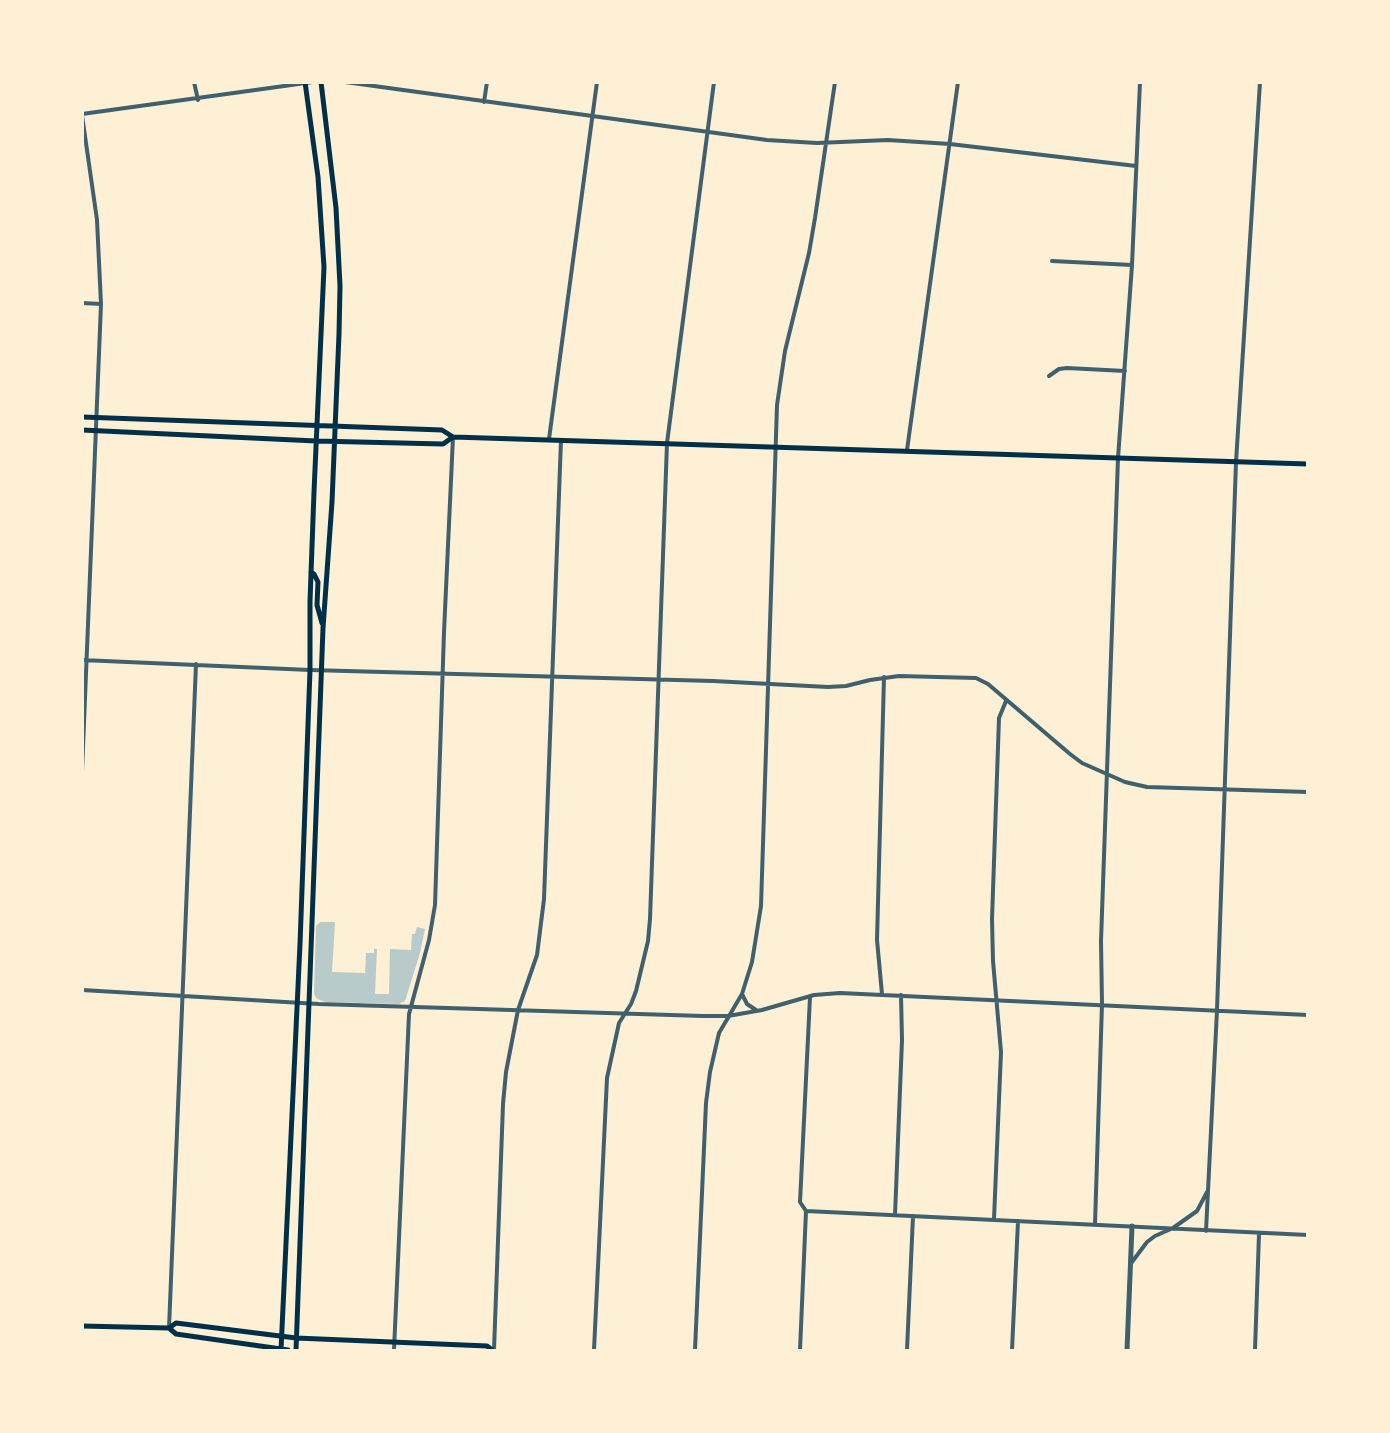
<!DOCTYPE html>
<html>
<head>
<meta charset="utf-8">
<style>
	body { margin:0 }
	#map { position:relative; width:1390px; height:1433px; overflow:hidden; background:#fdf0d5; font-family:Poppins,sans-serif }
	canvas { display:block }
	.frame { position:absolute; inset:0; border:84px solid #fdf0d5; pointer-events:none }
</style>
</head>
<body>
<div id="map">
<canvas width="1390" height="1433"></canvas>
<div class="frame"></div>
</div>
<script>
const g = document.querySelector('canvas').getContext('2d');
g.lineJoin = 'round';
function paint(path, color) {
  g.fillStyle = color;
  g.fill(path, 'evenodd');
}
function shape(rows) {
  const path = new Path2D();
  for (const r of rows) {
    path.moveTo(r[0], r[1]);
    for (let i = 2; i < r.length; i += 2) path.lineTo(r[i], r[i + 1]);
  }
  return path;
}
function stroke(path, color, width, dash) {
  g.strokeStyle = color;
  g.lineWidth = width;
  g.lineCap = dash ? 'butt' : 'round';
  g.setLineDash(dash || []);
  g.stroke(path);
}
const green = shape([
	[320,922,335,922,332,972,365,973,366,953,374,953,374,949,377,949,375,994,389,994,390,949,411,950,412,934,415,934,417,927,425,929,420,953,405,1001,399,1004,325,1002,317,999,314,994,316,926]
]);
const minor = shape([
	[194,82,198,100],
	[345,82,767,140,817,143,888,140,950,144,1136,166],
	[484,102,487,82],
	[82,114,313,82],
	[82,115,97,220,101,304,82,772],
	[1052,261,1132,265],
	[82,303,101,304],
	[1049,376,1059,369,1067,368,1125,371],
	[549,439,597,82],
	[907,450,958,82],
	[82,660,310,670,713,681,828,687,846,686,870,680,899,676,976,678,988,684,1070,754,1082,763,1125,782,1147,787,1308,792],
	[82,990,319,1004,703,1016,728,1016,762,1010,814,995,840,993,1308,1015],
	[742,994,747,1004,756,1010],
	[882,994,877,940,884,677],
	[806,1211,1308,1235],
	[895,1215,902,1040,901,995],
	[994,1219,1001,1052,993,961,992,919,999,718,1006,701],
	[1095,1224,1102,1004,1101,941,1118,458,1132,265,1140,82],
	[1206,1231,1217,1010,1236,462,1260,82],
	[1132,1262,1147,1242,1155,1236,1173,1228,1197,1211,1207,1192],
	[169,1328,196,664],
	[394,1350,409,1014,429,940,435,905,444,632,453,437],
	[494,1350,503,1104,506,1072,518,1010,537,955,544,899,561,440],
	[594,1350,607,1078,619,1023,631,1004,636,991,648,941,650,919,667,443,714,82],
	[695,1350,706,1103,710,1072,719,1033,742,994,752,962,761,906,777,405,785,351,809,253,815,218,835,82],
	[800,1350,806,1211,800,1202,810,997],
	[907,1350,913,1216],
	[1012,1350,1018,1221],
	[1255,1350,1259,1234]
]);
const tertiary = shape([
	[1127,1350,1132,1226]
]);
const secondary = shape([
	[82,417,442,430,453,437,1308,464],
	[82,430,316,441,443,444,453,437],
	[311,572,314,574,318,582,317,605,322,623],
	[82,1326,169,1328,176,1323,296,1338,487,1346,492,1350],
	[169,1328,176,1334,288,1350],
	[281,1350,300,944,310,670,310,601,314,492,324,267,318,177,305,82],
	[296,1350,323,628,332,502,339,334,340,286,336,208,321,82]
]);
paint(green, '#b9caca');
stroke(minor, '#3f606c', 4);
stroke(tertiary, '#3f606c', 5);
stroke(secondary, '#003049', 5);
</script>
</body>
</html>
